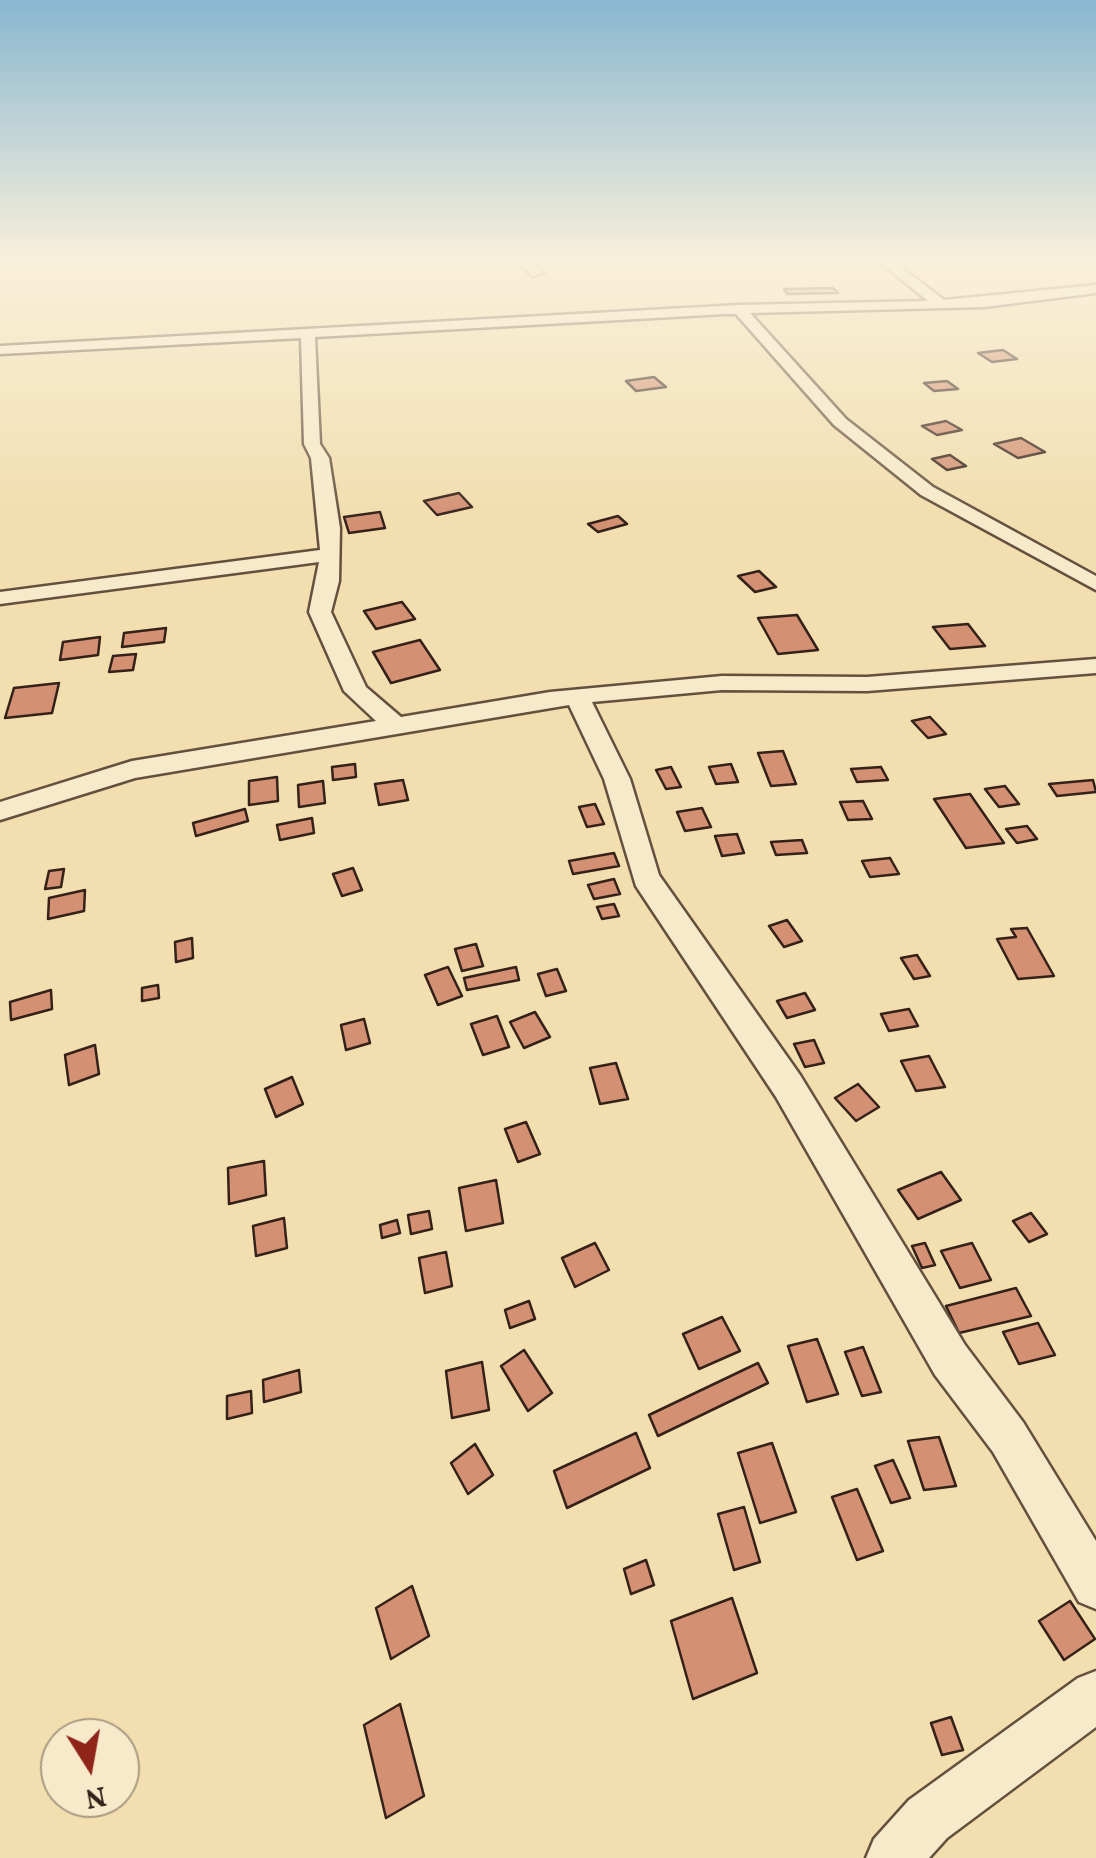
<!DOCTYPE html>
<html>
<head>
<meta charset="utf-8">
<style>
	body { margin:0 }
	#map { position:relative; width:1096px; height:1858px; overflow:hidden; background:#f2deae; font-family:Vollkorn,serif }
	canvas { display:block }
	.north { position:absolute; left:40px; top:1718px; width:100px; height:100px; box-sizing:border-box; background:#f7eaca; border:2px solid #a99a83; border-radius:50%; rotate:169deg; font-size:28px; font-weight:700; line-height:40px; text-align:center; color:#342119 }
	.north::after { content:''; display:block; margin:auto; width:35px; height:45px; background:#8f2418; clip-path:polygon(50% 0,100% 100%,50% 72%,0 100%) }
</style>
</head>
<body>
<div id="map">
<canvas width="1096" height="1858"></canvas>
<div class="north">N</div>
</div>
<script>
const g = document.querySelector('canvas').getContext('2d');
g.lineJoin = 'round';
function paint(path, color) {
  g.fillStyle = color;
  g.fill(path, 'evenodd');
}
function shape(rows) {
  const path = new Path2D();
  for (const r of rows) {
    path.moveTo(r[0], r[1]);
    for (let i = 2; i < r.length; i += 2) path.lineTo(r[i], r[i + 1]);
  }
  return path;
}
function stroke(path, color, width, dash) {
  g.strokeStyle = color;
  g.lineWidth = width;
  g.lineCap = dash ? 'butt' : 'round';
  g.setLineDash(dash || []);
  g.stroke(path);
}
const building = shape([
	[833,288,838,293,787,294,784,289,833,288],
	[1003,350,1017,359,992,362,978,353,1003,350],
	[654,377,666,387,636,391,626,381,654,377],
	[947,381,958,389,934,391,924,383,947,381],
	[946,421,962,430,937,435,922,426,946,421],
	[1021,438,1045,452,1018,458,994,444,1021,438],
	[950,455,966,466,947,470,932,459,950,455],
	[459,493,472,507,437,515,424,501,459,493],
	[380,512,385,528,349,533,344,517,380,512],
	[618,516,627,524,598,532,588,524,618,516],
	[759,571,776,587,755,592,738,576,759,571],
	[402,602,415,619,376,629,364,611,402,602],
	[797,615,818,650,778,654,758,618,797,615],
	[968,624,985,646,950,649,933,627,968,624],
	[166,628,164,642,122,647,124,633,166,628],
	[100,637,98,655,60,660,63,642,100,637],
	[420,640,440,670,391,683,373,652,420,640],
	[136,654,133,670,109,672,113,656,136,654],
	[59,683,52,713,5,718,14,688,59,683],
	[930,717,946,734,928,738,912,721,930,717],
	[783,751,796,784,771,786,758,753,783,751],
	[355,764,356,777,333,780,332,767,355,764],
	[731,764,738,782,716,784,709,767,731,764],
	[671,767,681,787,666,789,656,770,671,767],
	[881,767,888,780,857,782,851,769,881,767],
	[277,777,278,801,249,805,249,781,277,777],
	[403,780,408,800,379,805,375,784,403,780],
	[1093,780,1096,792,1057,796,1049,784,1093,780],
	[323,781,325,803,299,807,298,785,323,781],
	[1005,786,1019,804,999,807,985,789,1005,786],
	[970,794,1004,843,966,848,934,799,970,794],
	[863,801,872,819,848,820,840,802,863,801],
	[595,804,604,824,587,827,579,807,595,804],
	[702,808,711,827,685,831,677,812,702,808],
	[245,809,248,821,196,836,193,823,245,809],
	[312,818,314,833,280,840,277,825,312,818],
	[1027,826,1037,839,1017,843,1006,829,1027,826],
	[737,834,744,853,722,856,715,836,737,834],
	[802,840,807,853,776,855,771,842,802,840],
	[614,853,619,866,573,874,569,861,614,853],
	[890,858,899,874,870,877,862,861,890,858],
	[353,868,362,890,342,896,333,874,353,868],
	[64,869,61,887,45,889,49,871,64,869],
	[614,879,620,894,594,899,588,885,614,879],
	[85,890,84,911,48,919,49,898,85,890],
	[614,904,619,916,602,919,597,907,614,904],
	[787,920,802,941,784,947,769,926,787,920],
	[1027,928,1054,976,1018,979,997,939,1016,937,1011,929,1027,928],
	[192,938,193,958,176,962,175,942,192,938],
	[476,944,483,966,462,971,455,949,476,944],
	[917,955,930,976,914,979,901,958,917,955],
	[448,967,462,996,438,1005,425,975,448,967],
	[516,967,519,980,467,990,464,978,516,967],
	[557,969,566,991,546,996,538,974,557,969],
	[158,985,159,998,142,1001,142,988,158,985],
	[51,990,52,1009,11,1020,10,1002,51,990],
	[805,993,815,1010,787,1018,777,1001,805,993],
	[909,1009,918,1026,889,1031,881,1014,909,1009],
	[535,1012,550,1037,524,1048,510,1022,535,1012],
	[497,1016,509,1047,483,1055,471,1024,497,1016],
	[364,1019,370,1043,346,1050,341,1025,364,1019],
	[814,1040,824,1063,805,1067,794,1044,814,1040],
	[95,1045,99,1074,69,1085,65,1055,95,1045],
	[929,1056,945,1087,916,1091,901,1061,929,1056],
	[616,1063,628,1099,600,1104,590,1068,616,1063],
	[292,1077,303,1104,276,1117,265,1089,292,1077],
	[858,1084,879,1107,856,1121,835,1098,858,1084],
	[526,1122,540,1154,518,1162,505,1129,526,1122],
	[264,1161,266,1195,229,1204,228,1168,264,1161],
	[941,1172,961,1200,918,1219,898,1190,941,1172],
	[496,1180,503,1223,466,1231,459,1188,496,1180],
	[429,1211,432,1229,411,1234,408,1215,429,1211],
	[1031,1213,1047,1234,1029,1242,1013,1221,1031,1213],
	[284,1218,287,1248,256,1256,253,1226,284,1218],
	[397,1220,400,1233,382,1238,380,1225,397,1220],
	[595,1243,609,1270,575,1287,562,1258,595,1243],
	[925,1243,935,1265,922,1268,912,1246,925,1243],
	[972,1243,991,1280,960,1288,941,1251,972,1243],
	[446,1252,452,1286,425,1293,419,1258,446,1252],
	[1016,1288,1031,1316,959,1333,946,1306,1016,1288],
	[529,1301,535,1319,510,1328,505,1310,529,1301],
	[722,1317,740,1351,699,1369,683,1334,722,1317],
	[1038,1323,1055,1355,1019,1364,1003,1332,1038,1323],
	[817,1339,838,1394,807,1402,788,1346,817,1339],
	[863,1347,881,1392,862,1396,845,1352,863,1347],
	[524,1350,552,1393,528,1411,501,1366,524,1350],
	[482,1362,489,1410,452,1418,446,1371,482,1362],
	[758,1363,768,1383,658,1436,649,1415,758,1363],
	[299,1370,301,1392,264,1402,263,1380,299,1370],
	[251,1391,252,1413,227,1419,227,1396,251,1391],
	[636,1433,650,1468,567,1508,554,1471,636,1433],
	[939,1437,956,1486,924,1490,908,1441,939,1437],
	[772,1443,796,1512,760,1523,738,1453,772,1443],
	[475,1444,493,1475,468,1494,451,1463,475,1444],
	[893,1460,910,1498,891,1503,875,1466,893,1460],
	[857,1489,883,1551,857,1560,832,1497,857,1489],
	[744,1507,760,1562,734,1570,718,1514,744,1507],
	[646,1560,654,1585,631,1594,624,1569,646,1560],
	[412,1586,429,1636,391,1659,376,1608,412,1586],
	[732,1598,757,1673,693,1699,671,1621,732,1598],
	[1070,1601,1095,1639,1064,1660,1039,1621,1070,1601],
	[400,1704,424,1796,386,1818,364,1725,400,1704],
	[951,1717,963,1750,942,1755,931,1723,951,1717]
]);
const street = shape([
	[517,262,531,262,543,273,533,276,517,262],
	[880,262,894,262,944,300,1096,285,1096,293,984,307,750,313,846,419,933,487,1096,576,1096,590,921,495,834,425,736,314,725,314,315,337,320,444,329,458,340,528,339,581,331,612,366,687,401,717,550,692,722,676,867,677,1096,659,1096,673,867,691,722,690,592,702,630,779,659,875,800,1075,965,1345,1023,1422,1096,1541,1096,1609,1079,1602,993,1452,935,1375,776,1097,636,886,604,779,569,705,135,778,0,820,0,802,132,761,376,721,344,691,309,612,319,562,0,604,0,592,320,550,311,458,304,444,301,338,0,354,0,346,739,305,928,301,880,262],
	[1096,1671,1096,1727,947,1838,929,1858,866,1858,874,1839,909,1800,1078,1678,1096,1671]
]);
paint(building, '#d39072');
stroke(building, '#342119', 2.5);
stroke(street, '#64503e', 5);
paint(street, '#f7eaca');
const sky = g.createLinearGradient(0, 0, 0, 522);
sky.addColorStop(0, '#89b7d0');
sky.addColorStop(0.5, '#f9f0db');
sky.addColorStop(1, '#f9f0db00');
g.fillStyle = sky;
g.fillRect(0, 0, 1096, 522);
</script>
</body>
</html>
